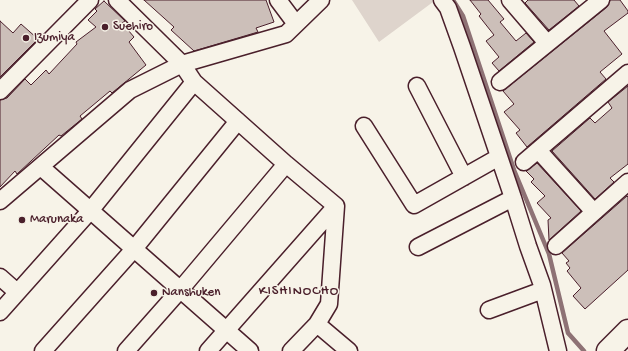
<!DOCTYPE html>
<html>
<head>
<meta charset="utf-8">
<style>
	body { margin:0 }
	canvas { display:block; background:#f7f3e8 }
</style>
</head>
<body>
<canvas width="628" height="351"></canvas>
<script>
const g = document.querySelector('canvas').getContext('2d');
g.lineJoin = 'round';
function paint(path, color) {
  g.fillStyle = color;
  g.fill(path, 'evenodd');
}
function shape(rows) {
  const path = new Path2D();
  for (const r of rows) {
    path.moveTo(r[0], r[1]);
    for (let i = 2; i < r.length; i += 2) path.lineTo(r[i], r[i + 1]);
  }
  return path;
}
function stroke(path, color, width, dash) {
  g.strokeStyle = color;
  g.lineWidth = width;
  g.lineCap = dash ? 'butt' : 'round';
  g.setLineDash(dash || []);
  g.stroke(path);
}
function write(font, color, halo, rows, align = 'center') {
  g.font = font + ' "Gochi Hand",sans-serif';
  g.lineWidth = 3;
  g.setLineDash([]);
  g.textBaseline = 'middle';
  g.strokeStyle = halo;
  g.fillStyle = color;
  for (const [text, x, y, turn = 0] of rows) {
    g.save();
    g.translate(x, y);
    g.rotate((+turn || 0) * Math.PI / 180);
    g.textAlign = isNaN(turn) ? turn : align;
    if (halo) g.strokeText(text, 0, 0);
    g.fillText(text, 0, 0);
    g.restore();
  }
}
const green = shape([
	[352,0,432,0,433,2,379,42]
]);
const stream = shape([
	[453,0,463,16,514,170,549,254,568,333,584,351]
]);
const building = shape([
	[144,0,266,0,274,22,256,28,258,32,194,51,171,30,174,27,144,0],
	[470,0,488,0,504,19,500,22,516,41,526,33,534,42,499,71,492,63,499,57,486,41,494,35,479,16,481,14,470,0],
	[528,0,574,0,579,6,549,30,525,3,528,0],
	[610,0,620,0,628,11,628,13,604,31,622,54,600,72,606,79,527,147,516,133,520,130,504,112,514,104,503,91,607,7,610,0],
	[104,1,125,21,122,23,134,37,129,42,146,65,112,93,110,91,80,116,82,119,61,136,59,135,17,174,15,171,0,187,0,100,7,98,25,79,31,85,46,70,49,74,77,44,76,42,96,27,88,20,97,11,95,9,104,1],
	[0,21,13,33,21,24,38,39,0,77,0,21],
	[628,86,628,164,610,178,614,182,595,199,552,151,590,118,595,123,612,108,608,102,628,86],
	[537,163,581,211,549,240,548,220,551,218,537,203,545,196,531,182,534,179,526,171,537,163],
	[627,196,628,197,628,270,585,309,573,296,581,288,567,271,570,268,566,263,569,261,562,253,627,196]
]);
const street = shape([
	[117,0,182,64,194,82,286,164,336,206,329,304,317,324,291,351],
	[278,0,296,24],
	[442,0,448,8,462,47,513,198,528,246,542,285,558,351],
	[510,0,547,43],
	[500,82,601,0],
	[417,86,464,177],
	[0,91,90,0],
	[364,126,414,205,499,157],
	[538,150,594,212],
	[524,162,628,73],
	[41,167,250,351],
	[0,201,130,90,182,64,286,34,321,0],
	[556,246,628,182],
	[418,247,513,198],
	[0,277,17,292],
	[489,310,543,290],
	[0,312,90,211,194,82],
	[317,324,349,351],
	[43,351,134,249,238,121],
	[126,351,180,290,286,164],
	[208,351,336,206]
]);
const primary = shape([
	[608,351,628,331]
]);
const markers = [
	[105,27,4,"#4a1f2b"],
	[26,38,4,"#4a1f2b"],
	[22,220,4,"#4a1f2b"],
	[154,293,4,"#4a1f2b"]
];
const poiNames = [
	["Suehiro",113,27],
	["Izumiya",34,38],
	["Marunaka",30,220],
	["Nanshuken",162,293]
];
const neighbourhoodNames = [
	["KISHINOCHO",299,292]
];
paint(green, '#ded4cc');
stroke(stream, '#8e7275', 4.5);
paint(building, '#ccbfb9');
stroke(building, '#4a1f2b', 1);
stroke(street, '#4a1f2b', 19);
stroke(primary, '#4a1f2b', 25);
stroke(street, '#f7f3e8', 16);
stroke(primary, '#f7f3e8', 22);
for (const [x, y, r, color] of markers) {
  const dot = new Path2D();
  dot.arc(x, y, r, 0, 2 * Math.PI);
  g.fillStyle = color;
  g.fill(dot);
  stroke(dot, '#f7f3e8', 1.5);
}
write('13px', '#4a1f2b', '#f7f3e8', poiNames, 'left');
g.letterSpacing = '1px';
write('14px', '#4a1f2b', '#f7f3e8', neighbourhoodNames);
g.letterSpacing = '0px';
</script>
</body>
</html>
